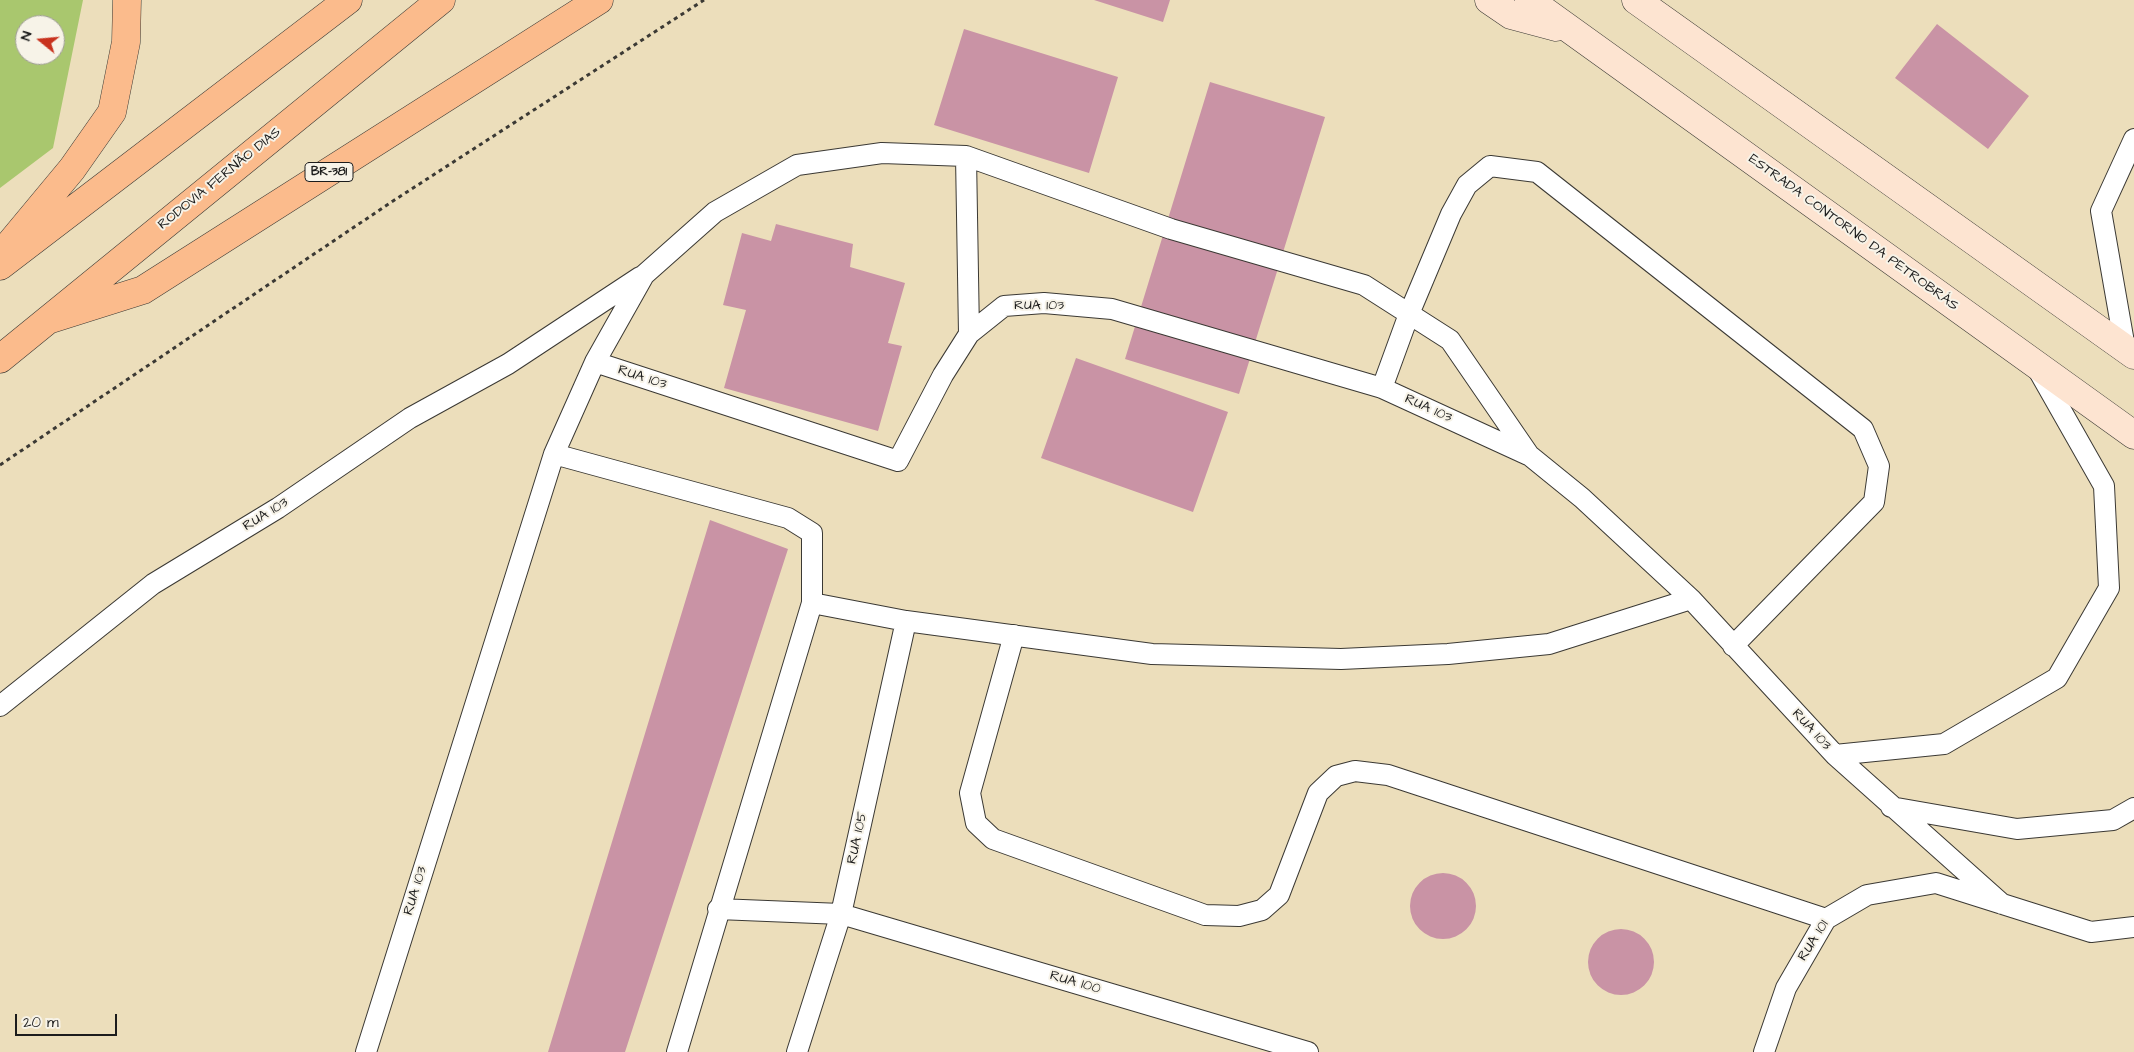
<!DOCTYPE html>
<html>
<head>
<meta charset="utf-8">
<style>
	body { margin:0 }
	#map { position:relative; width:2134px; height:1052px; overflow:hidden; background:#ecdebb; font-family:"Architects Daughter",sans-serif }
	canvas { display:block }
	.north { position:absolute; left:15px; top:15px; width:50px; height:50px; box-sizing:border-box; background:#f7f3e8; border:1px solid #9f9d96; border-radius:50%; rotate:287deg; font-size:14px; font-weight:700; line-height:20px; text-align:center; color:#1c1c1c }
	.north::after { content:''; display:block; margin:auto; width:18px; height:22px; background:#c8321e; clip-path:polygon(50% 0,100% 100%,50% 72%,0 100%) }
	.scale { position:absolute; left:15px; top:1014px; width:102px; height:22px; box-sizing:border-box; border:2px solid #1c1c1c; border-top:0; padding-left:6px; font-size:15px; line-height:18px; white-space:nowrap; color:#1c1c1c; -webkit-text-stroke:4px #f7f3e8; paint-order:stroke }
</style>
</head>
<body>
<div id="map">
<canvas width="2134" height="1052"></canvas>
<div class="north">N</div>
<div class="scale">20 m</div>
</div>
<script>
const g = document.querySelector('canvas').getContext('2d');
g.lineJoin = 'round';
function paint(path, color) {
  g.fillStyle = color;
  g.fill(path, 'evenodd');
}
function shape(rows) {
  const path = new Path2D();
  for (const r of rows) {
    if (r.length === 3) {
      path.moveTo(r[0] + r[2], r[1]);
      path.arc(r[0], r[1], r[2], 0, 2 * Math.PI);
      continue;
    }
    path.moveTo(r[0], r[1]);
    for (let i = 2; i < r.length; i += 2) path.lineTo(r[i], r[i + 1]);
  }
  return path;
}
function stroke(path, color, width, dash) {
  g.strokeStyle = color;
  g.lineWidth = width;
  g.lineCap = dash ? 'butt' : 'round';
  g.setLineDash(dash || []);
  g.stroke(path);
}
function write(font, color, halo, rows, align = 'center') {
  g.font = font + ' "Architects Daughter",sans-serif';
  g.lineWidth = 4;
  g.setLineDash([]);
  g.textBaseline = 'middle';
  g.strokeStyle = halo;
  g.fillStyle = color;
  for (const [text, x, y, turn = 0] of rows) {
    g.save();
    g.translate(x, y);
    g.rotate((+turn || 0) * Math.PI / 180);
    g.textAlign = isNaN(turn) ? turn : align;
    if (halo) g.strokeText(text, 0, 0);
    g.fillText(text, 0, 0);
    g.restore();
  }
}
const green = shape([
	[0,0,83,0,53,148,0,188],
	[25,25,55,25,55,55,25,55]
]);
const building = shape([
	[1094,0,1170,0,1163,22],
	[1937,24,2029,96,1988,149,1895,78],
	[964,29,1118,77,1089,173,934,125],
	[1210,82,1325,117,1239,394,1125,359],
	[776,224,853,244,850,267,905,283,888,343,902,346,878,431,724,388,746,310,723,305,742,233,771,241],
	[1076,358,1228,412,1193,512,1041,458],
	[710,520,788,549,625,1052,548,1052],
	[1443,906,33],
	[1621,962,33]
]);
const path = shape([
	[0,465,393,201,704,0]
]);
const lane = shape([
	[966,156,969,334],
	[2125,348,2101,211,2134,139],
	[595,362,898,461,943,375,969,334,1004,306,1044,303,1112,309,1382,388,1528,455],
	[1382,388,1409,314,1451,214,1467,185,1490,166,1537,172,1863,429,1879,466,1874,502,1733,646],
	[554,454,788,518,812,533,812,603,677,1052],
	[812,603,906,621,1152,654,1341,659,1448,654,1549,644,1691,599],
	[1014,635,970,793,976,823,993,839,1205,915,1239,916,1262,910,1279,895,1318,793,1336,776,1355,771,1388,775,1826,919],
	[0,706,153,584,278,508,410,418,508,364,640,277],
	[1835,755,1944,744,2057,678,2109,588,2104,486,2037,368],
	[1891,807,2017,829,2113,820,2134,808],
	[718,909,841,914,1308,1052],
	[366,1052,554,454,595,362,644,275,715,212,797,165,882,153,966,156,1171,229,1364,285,1450,340,1529,455,1582,498,1691,599,1835,755,2002,904],
	[797,1052,841,914,906,621],
	[1764,1052,1786,988,1826,919,1867,895,1936,883,2091,932,2134,927]
]);
const secondary = shape([
	[1489,0,1511,15,1556,27],
	[1529,0,2134,435],
	[1636,0,2134,355]
]);
const highway = shape([
	[8,246,72,169,112,112,126,42,127,0],
	[0,266,348,0],
	[48,320,143,290,599,0],
	[0,359,441,0]
]);
const shields = [
	[329,172,48]
];
const shieldNames = [
	["BR-381",329,172]
];
const streetNames = [
	["RODOVIA FERNÃO DIAS",220,179,-39],
	["ESTRADA CONTORNO DA PETROBRÁS",1853,233,36],
	["RUA 103",1039,306],
	["RUA 103",642,378,18],
	["RUA 103",1428,409,24],
	["RUA 103",266,515,-32],
	["RUA 103",1811,730,47],
	["RUA 105",858,838,-78],
	["RUA 103",416,891,-73],
	["RUA 101",1814,941,-58],
	["RUA 100",1075,983,16]
];
paint(green, '#a9c76e');
paint(building, '#c993a5');
stroke(lane, '#3b3934', 22);
stroke(secondary, '#3b3934', 29);
stroke(highway, '#3b3934', 29);
stroke(path, '#3b3934', 3, [4, 4]);
stroke(lane, '#fff', 20);
stroke(secondary, '#fde4d1', 28);
stroke(highway, '#fbbb8c', 28);
for (const [x, y, w] of shields) {
  const box = new Path2D();
  box.roundRect(x - w / 2, y - 9.5, w, 19, 4);
  g.fillStyle = '#f7f3e8';
  g.fill(box);
  stroke(box, '#1c1c1c', 1);
}
write('bold 12px', '#1c1c1c', null, shieldNames);
write('14px', '#1c1c1c', '#f7f3e8', streetNames);
</script>
</body>
</html>
